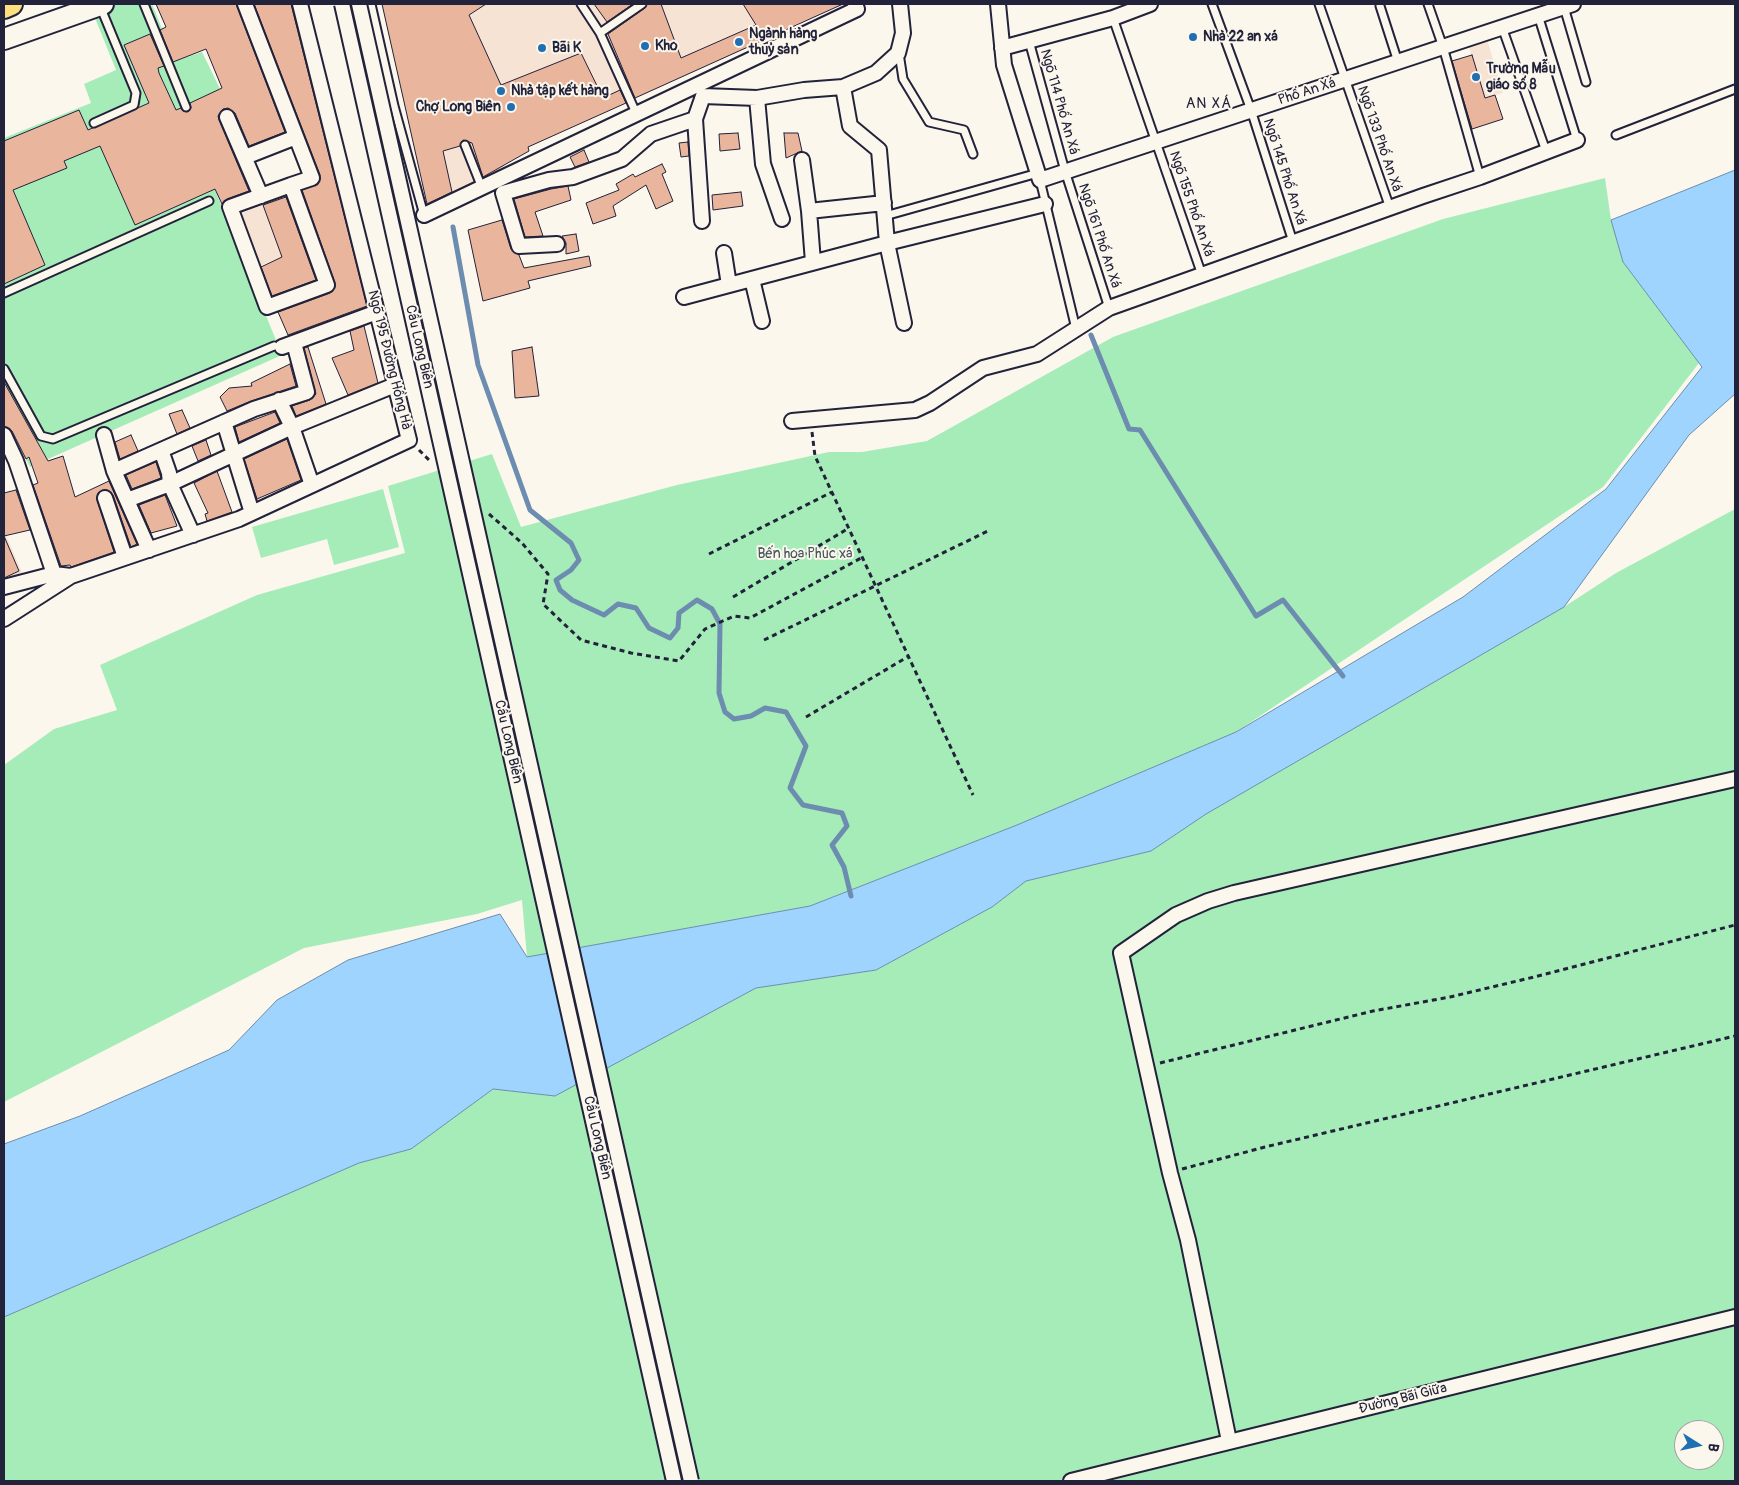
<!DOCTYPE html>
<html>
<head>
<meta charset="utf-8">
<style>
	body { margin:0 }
	#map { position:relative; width:1739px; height:1485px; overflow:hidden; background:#fbf7ec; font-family:Pangolin,sans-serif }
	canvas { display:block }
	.frame { position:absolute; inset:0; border:5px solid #22223b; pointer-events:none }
	.north { position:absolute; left:1674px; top:1420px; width:50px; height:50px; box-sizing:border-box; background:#fbf7ec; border:1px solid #a4a2a5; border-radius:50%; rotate:100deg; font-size:14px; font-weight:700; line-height:20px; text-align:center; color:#22223b }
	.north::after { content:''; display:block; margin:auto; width:18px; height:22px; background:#1f6fb2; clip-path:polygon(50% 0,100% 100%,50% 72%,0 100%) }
</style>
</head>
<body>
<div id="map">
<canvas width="1739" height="1485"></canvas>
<div class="frame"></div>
<div class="north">B</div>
</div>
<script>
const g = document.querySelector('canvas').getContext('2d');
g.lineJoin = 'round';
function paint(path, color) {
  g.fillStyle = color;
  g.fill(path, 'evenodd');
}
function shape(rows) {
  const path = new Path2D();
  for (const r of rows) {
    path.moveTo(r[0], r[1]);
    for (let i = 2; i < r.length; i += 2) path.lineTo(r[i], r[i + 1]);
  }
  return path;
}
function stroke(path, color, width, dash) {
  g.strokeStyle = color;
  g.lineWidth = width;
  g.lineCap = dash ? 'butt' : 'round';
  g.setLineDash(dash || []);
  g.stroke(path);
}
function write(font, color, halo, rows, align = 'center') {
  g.font = font + ' Pangolin,sans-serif';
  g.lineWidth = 4;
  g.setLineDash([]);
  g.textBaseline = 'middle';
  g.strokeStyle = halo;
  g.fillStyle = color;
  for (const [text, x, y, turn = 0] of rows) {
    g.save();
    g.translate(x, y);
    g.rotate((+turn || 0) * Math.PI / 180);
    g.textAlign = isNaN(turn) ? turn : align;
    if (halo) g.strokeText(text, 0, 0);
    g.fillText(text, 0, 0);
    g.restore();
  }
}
const built = shape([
	[382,4,835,4,835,5,832,9,529,147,529,151,504,165,505,168,428,208],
	[1486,36,1503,93,1495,95,1503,119,1470,130,1450,61,1471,55,1468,42],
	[288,189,310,247,256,267,234,210],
	[4,530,23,575,4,581]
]);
const green = shape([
	[118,4,152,4,175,61,202,52,224,97,261,98,190,128,282,355,30,467,4,419,4,138,91,103,84,84,116,70,93,13],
	[1605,178,1611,220,1623,262,1699,363,1603,487,1236,732,1017,825,810,906,527,957,522,900,477,914,304,948,4,1102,4,765,54,729,117,710,100,665,257,595,405,553,388,486,492,454,521,527,677,485,829,452,862,452,927,441,1113,337,1443,219],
	[383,489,399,547,334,565,327,539,261,558,252,527],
	[1735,509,1735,1481,4,1481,4,1317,359,1163,411,1149,493,1089,555,1096,756,988,876,970,992,907,1026,881,1151,851,1206,814,1564,607,1616,573],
	[1684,1430,1714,1430,1714,1460,1684,1460]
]);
const water = shape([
	[1735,170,1735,394,1689,435,1564,607,1206,814,1151,851,1026,881,992,907,876,970,756,988,555,1096,493,1089,411,1149,359,1163,4,1317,4,1144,80,1116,229,1050,277,1000,348,960,500,914,527,957,810,906,1017,825,1236,732,1463,597,1606,489,1702,367,1623,262,1611,220,1735,170]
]);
const stream = shape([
	[453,227,478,365,530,510,571,543,579,560,571,570,556,580,560,590,572,600,604,615,618,604,636,608,649,628,670,638,678,628,679,613,697,600,712,609,720,624,719,693,725,712,734,719,751,716,765,708,786,712,806,746,790,788,803,805,842,813,847,826,832,845,844,867,851,896],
	[1091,335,1129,429,1140,430,1256,616,1283,600,1343,676]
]);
const building = shape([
	[156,4,236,4,285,132,249,146,235,113,228,108,223,109,218,116,219,120,249,191,227,199,222,204,215,189,135,225,100,146,64,161,67,168,13,190,45,265,4,284,4,141,79,110,88,130,149,103,124,45,150,34,164,66,158,68,159,73,176,110,181,108,183,111,188,112,191,108,190,103,222,88,206,49,173,62,160,30,166,27,156,4],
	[254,4,291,4,367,306,288,335,278,312,330,293,335,287,335,283,302,190,318,184,320,175,254,4],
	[382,4,486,4,469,15,501,85,581,53,603,98,620,90,626,103,528,147,529,151,483,177,472,143,463,140,460,146,443,151,452,192,427,204,382,4],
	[594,4,633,4,607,22,594,4],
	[647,4,661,4,681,58,756,25,743,4,843,4,635,98,608,34,645,8,647,4],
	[1472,55,1485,98,1495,95,1503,119,1472,129,1452,61,1472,55],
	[738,133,740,149,720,151,719,134,738,133],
	[784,133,798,133,802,151,786,158,784,133],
	[688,142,689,156,681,157,679,143,688,142],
	[584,150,589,162,575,167,570,157,584,150],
	[662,164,666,172,662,174,673,201,656,209,646,185,613,206,616,216,593,224,586,203,619,190,616,184,633,174,635,177,662,164],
	[568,186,571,200,535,212,543,236,525,237,514,199,551,189,568,186],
	[741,192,743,206,713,210,712,195,741,192],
	[286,197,316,280,272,296,261,267,282,257,263,205,286,197],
	[502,220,511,249,519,255,524,268,589,256,591,266,528,281,530,288,483,301,468,230,502,220],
	[576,234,579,251,566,254,566,243,562,236,576,234],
	[364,326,378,383,348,395,332,358,354,350,350,331,364,326],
	[308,347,326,404,296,416,292,406,310,400,316,394,304,348,308,347],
	[532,347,539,396,515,398,512,351,532,347],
	[290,364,296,386,251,401,227,411,220,397,229,388,252,386,251,383,290,364],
	[4,382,48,461,63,456,75,497,109,481,137,544,131,547,113,495,107,490,103,490,98,493,97,500,114,552,71,567,70,565,61,566,33,485,38,483,29,457,26,459,12,431,4,426,4,382],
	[182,410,190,428,177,434,169,414,182,410],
	[275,412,280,423,239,442,235,427,275,412],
	[131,435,138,451,120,459,115,442,131,435],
	[287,439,301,480,257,499,244,459,287,439],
	[206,440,211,455,198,461,192,446,206,440],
	[156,462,161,478,132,489,126,475,156,462],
	[217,471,232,512,207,521,205,514,208,513,194,483,217,471],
	[16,490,30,530,4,536,19,571,4,578,4,493,16,490],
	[165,495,177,526,151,533,139,505,165,495]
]);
const path = shape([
	[812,432,815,456,973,795],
	[419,450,429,460],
	[489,514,522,543,548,574,543,604,581,640,631,653,679,661,705,629,734,616,750,618,863,557],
	[709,554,832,492],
	[733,597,849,528],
	[764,640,990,530],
	[806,717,909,656],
	[1160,1063,1373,1011,1450,997,1534,977,1735,925],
	[1182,1169,1265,1147,1735,1036]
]);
const lane = shape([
	[144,4,186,107],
	[371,4,394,106,424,215],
	[581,4,600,33,637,115],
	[1212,4,1251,110,1293,242],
	[1319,4,1390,208],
	[1428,4,1443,47,1480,177],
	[1380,6,1398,62],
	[1564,7,1586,82],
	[1538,15,1577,140],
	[1113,18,1202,275],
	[1502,27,1546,151],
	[600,33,642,4],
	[1029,41,1065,171,1109,308],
	[899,53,903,79,929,122,964,130,973,154],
	[94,123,134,105,136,93,100,6],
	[1616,135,1735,89],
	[465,145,482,188],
	[1040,180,1076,329],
	[885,216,1038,173],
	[4,293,209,201],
	[4,369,41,436,53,439,274,346]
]);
const street = shape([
	[245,4,312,178,291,185],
	[998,4,1004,65,1040,180,1573,4],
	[1002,48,1113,18,1150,4],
	[843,87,850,126,879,150,887,243,904,323],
	[757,98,763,164,782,219],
	[227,117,261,196],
	[695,119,702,221],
	[245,157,296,137],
	[802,160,809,211,813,262],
	[291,185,327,285,267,307,230,207,291,185],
	[809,211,884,203],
	[424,215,857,9,855,4],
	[557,244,519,246,503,193,549,180,573,177,622,159,651,134,695,119,703,96,757,98,804,90,843,87,876,73,898,53,903,33,900,4],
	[724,253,729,285],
	[752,279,762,321],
	[684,297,887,243,1045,204],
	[282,347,377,312],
	[279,400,292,427,312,485],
	[792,421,915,410,930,403,983,368,1037,354,1109,308,1423,196,1480,177,1577,140],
	[224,422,252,513],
	[4,435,16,461,54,574],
	[104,435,114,471,149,550],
	[161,450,169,473,170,484,193,535],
	[114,471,254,409,307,392,294,343],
	[105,498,125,557],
	[127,500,170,484,292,427,395,385],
	[4,587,54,574,71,576,239,519,409,440,300,4],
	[4,619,71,576],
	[1229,1441,1188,1240,1170,1173,1121,953,1176,915,1208,901,1234,893,1735,779],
	[1071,1481,1735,1317]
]);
const secondary = shape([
	[4,39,103,4]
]);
const primary = shape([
	[4,7,11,4]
]);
const rail = shape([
	[351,4,682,1481]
]);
const streetBridge = shape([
	[342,4,674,1481],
	[359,4,691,1481]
]);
const markers = [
	[1193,37,5,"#1f6fb2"],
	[739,42,5,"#1f6fb2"],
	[645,46,5,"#1f6fb2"],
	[542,48,5,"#1f6fb2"],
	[1476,77,5,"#1f6fb2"],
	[501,91,5,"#1f6fb2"],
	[511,107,5,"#1f6fb2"]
];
const poiNames = [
	["Ngành hàng",749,34],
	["thuỷ sản",749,50],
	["Nhà 22 an xá",1203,37],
	["Kho",655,46],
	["Bãi K",552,48],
	["Trường Mẫu",1486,69],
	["giáo số 8",1486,85],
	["Nhà tập kết hàng",511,91],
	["Chợ Long Biên",501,107,"right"]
];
const streetNames = [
	["Phố An Xá",1307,92,-18],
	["Ngõ 114 Phố An Xá",1059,102,74],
	["Ngõ 133 Phố An Xá",1379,139,71],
	["Ngõ 145 Phố An Xá",1284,172,72],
	["Ngõ 155 Phố An Xá",1191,204,71],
	["Ngõ 161 Phố An Xá",1099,236,72],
	["Cầu Long Biên",419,347,77],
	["Ngõ 195 Đường Hồng Hà",389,360,76],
	["Cầu Long Biên",508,742,77],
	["Cầu Long Biên",597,1138,77],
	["Đường Bãi Giữa",1403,1399,-14]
];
const parkNames = [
	["Bến hoa Phúc xá",805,554]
];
const neighbourhoodNames = [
	["AN XÁ",1209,104]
];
paint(built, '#f6e3d4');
paint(green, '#a6ecb8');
paint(water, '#9ed4fd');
stroke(water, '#6c8daf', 1);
stroke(stream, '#6c8daf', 5);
paint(building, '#e9b59c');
stroke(building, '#22223b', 1);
stroke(lane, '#22223b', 11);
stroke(street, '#22223b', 18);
stroke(secondary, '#22223b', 24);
stroke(primary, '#22223b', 26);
stroke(path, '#22223b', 3, [5, 4]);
stroke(lane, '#fbf7ec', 7);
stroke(street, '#fbf7ec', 14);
stroke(secondary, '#fbf7ec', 20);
stroke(primary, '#fedf80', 22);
stroke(rail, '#22223b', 4);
stroke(streetBridge, '#22223b', 18, []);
stroke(streetBridge, '#fbf7ec', 14);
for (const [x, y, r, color] of markers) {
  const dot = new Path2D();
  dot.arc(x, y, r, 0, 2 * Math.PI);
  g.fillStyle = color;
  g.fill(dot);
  stroke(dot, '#fbf7ec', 2);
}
write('bold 14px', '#22223b', '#fbf7ec', poiNames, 'left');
write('14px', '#22223b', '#fbf7ec', streetNames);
write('14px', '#43545a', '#fbf7ec', parkNames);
g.letterSpacing = '1px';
write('15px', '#22223b', '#fbf7ec', neighbourhoodNames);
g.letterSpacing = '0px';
</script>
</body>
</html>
